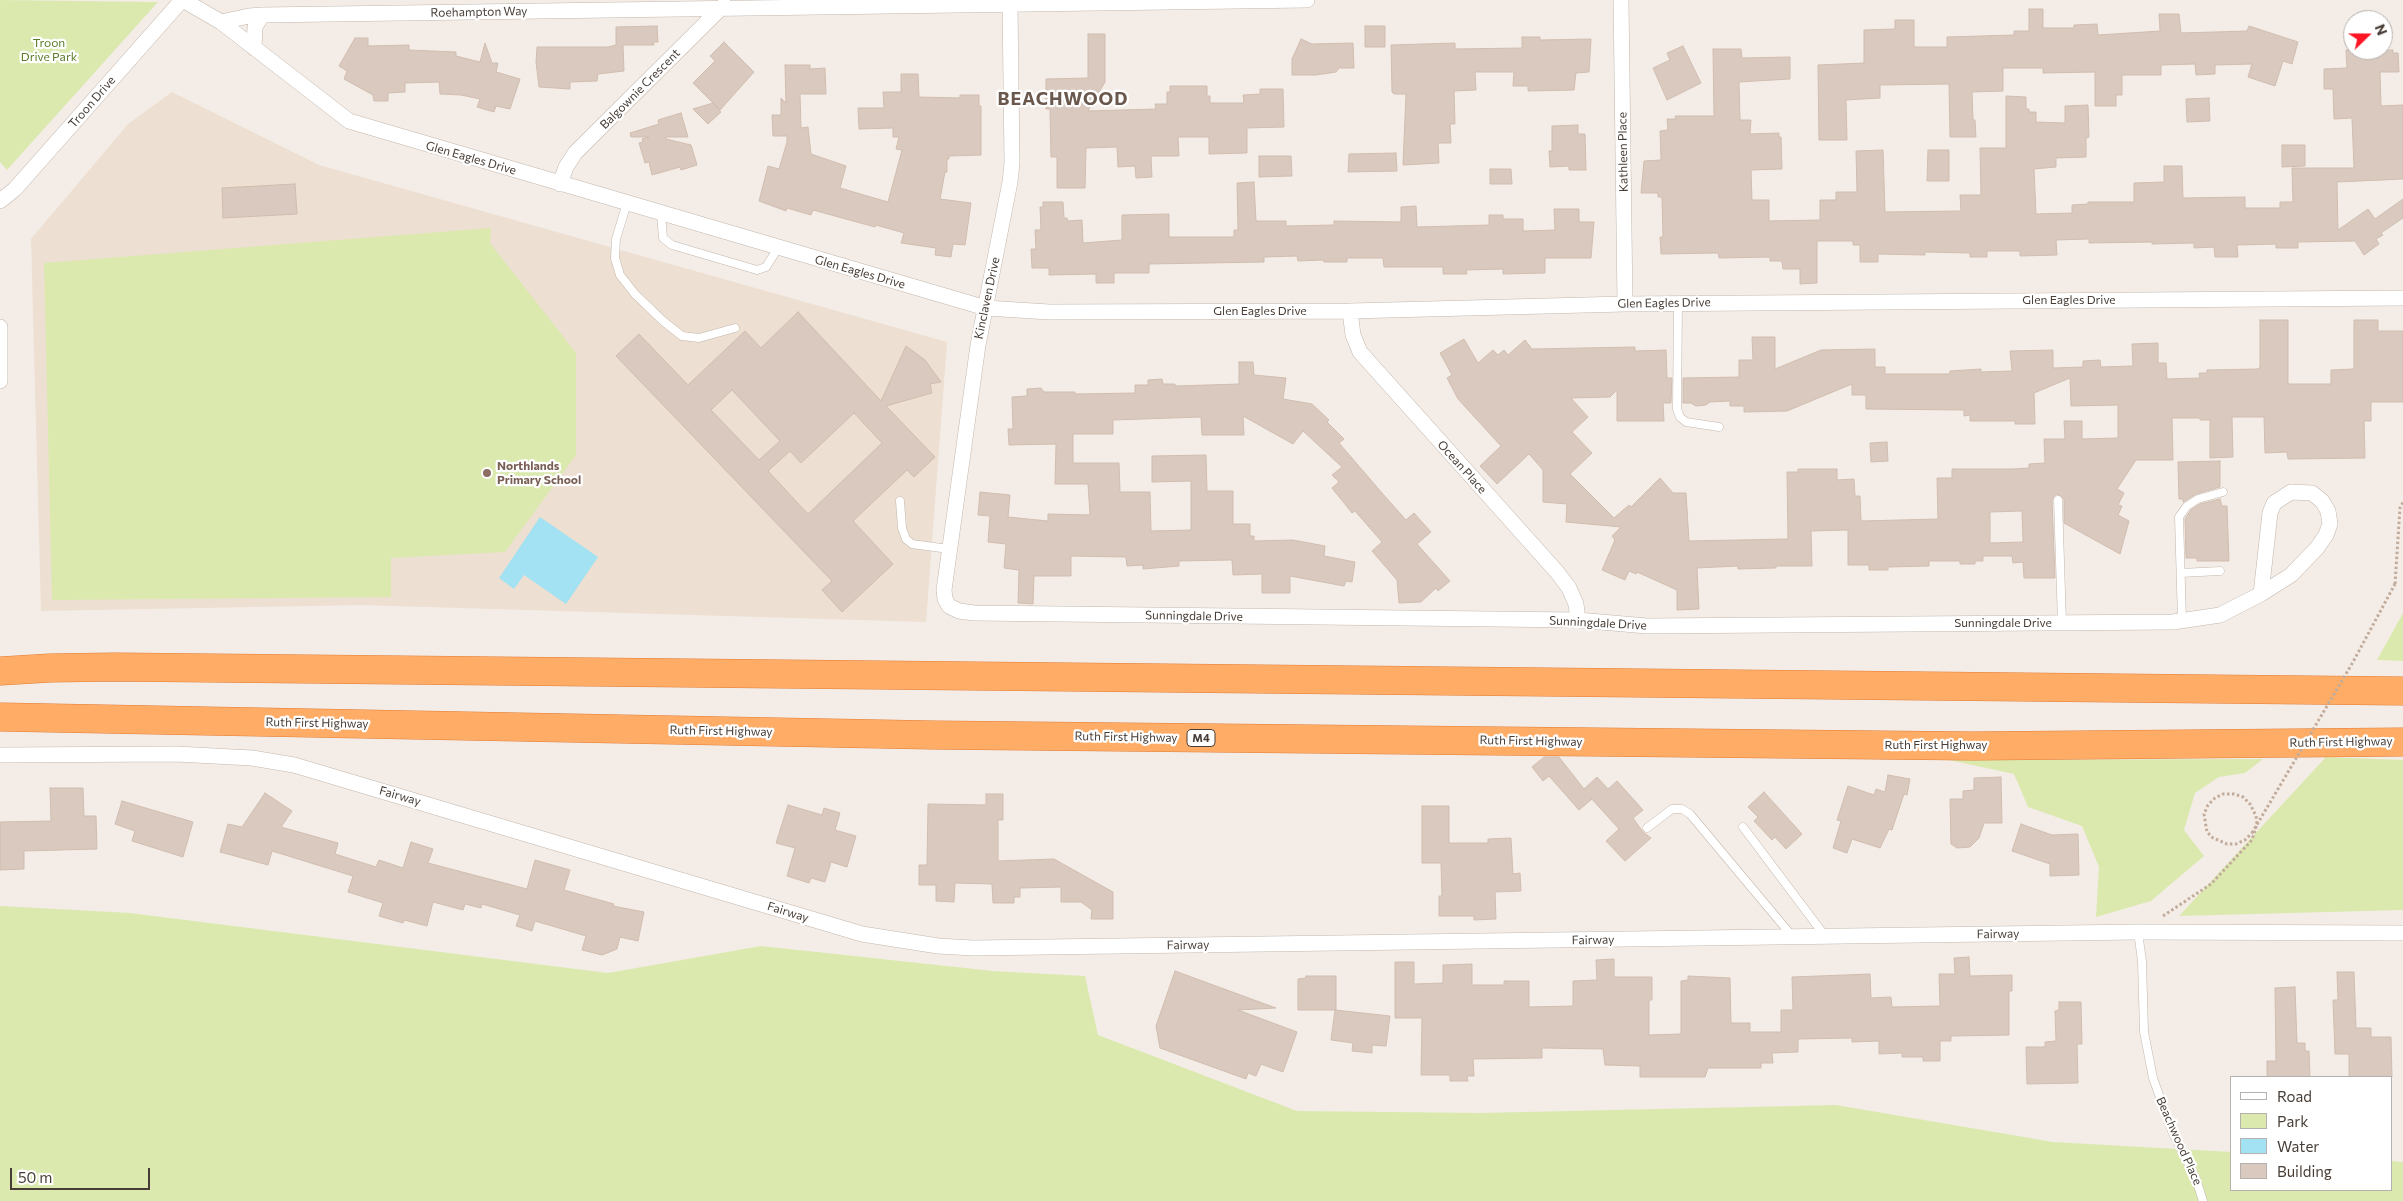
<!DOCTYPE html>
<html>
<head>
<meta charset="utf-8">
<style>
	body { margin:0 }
	#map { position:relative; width:2403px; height:1201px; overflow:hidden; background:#f4ede7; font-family:Commissioner,sans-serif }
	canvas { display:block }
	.legend { position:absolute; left:2230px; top:1076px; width:162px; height:115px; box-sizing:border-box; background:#fff; border:1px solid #b5b1af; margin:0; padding:6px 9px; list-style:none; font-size:15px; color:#473d36 }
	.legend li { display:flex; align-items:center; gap:10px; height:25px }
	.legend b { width:25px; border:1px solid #b5b1af }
	.north { position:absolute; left:2343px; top:10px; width:50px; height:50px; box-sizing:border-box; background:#fff; border:1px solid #b5b1af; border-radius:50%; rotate:68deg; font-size:14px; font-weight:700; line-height:20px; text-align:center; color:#473d36 }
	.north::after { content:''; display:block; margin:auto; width:18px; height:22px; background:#fe1423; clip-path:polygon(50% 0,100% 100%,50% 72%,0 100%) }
	.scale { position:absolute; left:10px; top:1168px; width:140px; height:22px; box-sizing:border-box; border:2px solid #473d36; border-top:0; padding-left:6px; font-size:15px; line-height:18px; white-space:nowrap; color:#473d36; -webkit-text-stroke:4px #fff; paint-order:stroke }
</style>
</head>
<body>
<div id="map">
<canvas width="2403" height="1201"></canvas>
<ul class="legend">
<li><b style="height:6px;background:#fff"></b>Road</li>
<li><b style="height:14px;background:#dbe9af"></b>Park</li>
<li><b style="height:14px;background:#a2e2f2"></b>Water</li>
<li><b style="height:14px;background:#d9c9bf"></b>Building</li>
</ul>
<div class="north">N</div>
<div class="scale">50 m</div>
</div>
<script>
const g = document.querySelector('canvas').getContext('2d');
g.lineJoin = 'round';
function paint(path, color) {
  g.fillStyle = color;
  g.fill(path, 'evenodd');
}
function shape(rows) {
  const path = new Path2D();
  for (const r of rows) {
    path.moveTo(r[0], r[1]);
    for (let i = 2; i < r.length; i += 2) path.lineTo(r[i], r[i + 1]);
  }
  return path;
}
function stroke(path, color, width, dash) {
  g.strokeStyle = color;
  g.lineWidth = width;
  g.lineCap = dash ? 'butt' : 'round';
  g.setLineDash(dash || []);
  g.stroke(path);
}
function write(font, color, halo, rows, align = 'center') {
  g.font = font + ' Commissioner,sans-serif';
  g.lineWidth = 4.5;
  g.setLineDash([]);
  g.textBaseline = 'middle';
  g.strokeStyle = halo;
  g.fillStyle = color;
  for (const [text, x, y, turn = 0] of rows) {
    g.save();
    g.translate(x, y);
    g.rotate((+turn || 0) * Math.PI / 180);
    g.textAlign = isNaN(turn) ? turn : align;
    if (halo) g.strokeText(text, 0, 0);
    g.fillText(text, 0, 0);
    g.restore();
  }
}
const education = shape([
	[172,92,319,165,947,342,926,622,360,605,41,611,31,239,128,124]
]);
const green = shape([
	[0,0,158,2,7,170,0,162],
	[491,228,490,243,576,353,576,455,505,552,391,558,391,597,52,600,44,263],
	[2403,613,2403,661,2377,660],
	[2326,757,2403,760,2403,910,2179,916],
	[2263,759,2245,773,2219,777,2195,793,2184,830,2204,856,2151,901,2096,917,2099,867,2082,826,2028,807,2014,774,1949,760],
	[0,906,130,913,608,973,761,946,993,971,1085,976,1098,1035,1297,1111,1480,1113,1836,1105,2053,1142,2232,1152,2232,1190,2392,1190,2392,1161,2403,1162,2403,1201,0,1201]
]);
const water = shape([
	[540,517,598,557,566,604,524,575,514,589,499,578]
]);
const building = shape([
	[2029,9,2043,9,2043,28,2074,28,2074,25,2097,24,2098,35,2160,31,2159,14,2179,14,2181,33,2247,31,2249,26,2298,42,2292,64,2283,61,2275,86,2248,77,2252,64,2215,65,2215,74,2196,75,2195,64,2161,65,2161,75,2122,75,2122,95,2116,95,2116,106,2095,106,2095,72,2043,73,2043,68,2003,68,2003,91,1972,92,1973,120,1975,120,1976,137,1950,137,1949,84,1880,85,1880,98,1846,100,1847,140,1819,140,1818,65,1864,63,1864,30,1895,29,1895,20,1914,20,1914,47,1947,47,1947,37,2014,35,2014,31,2029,31,2029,9],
	[657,26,658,42,653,42,654,45,623,45,624,71,598,74,597,81,570,82,570,89,539,87,536,62,537,47,608,47,616,45,616,27,657,26],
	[1365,26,1385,26,1385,47,1365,47,1365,26],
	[1088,34,1105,34,1105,82,1088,111,1156,109,1155,104,1167,104,1167,92,1170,92,1170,86,1207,86,1207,96,1210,96,1210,103,1244,103,1243,95,1260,94,1260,89,1283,89,1284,127,1247,128,1247,153,1209,154,1209,137,1178,137,1179,156,1151,156,1152,177,1136,178,1135,166,1118,167,1117,147,1086,148,1085,188,1057,188,1057,157,1051,157,1050,109,1046,109,1046,79,1088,78,1088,34],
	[1522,37,1540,37,1540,40,1591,39,1589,72,1576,73,1574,90,1528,91,1528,86,1513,86,1514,72,1475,72,1476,90,1454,91,1455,124,1450,124,1451,143,1438,143,1439,163,1403,165,1406,94,1394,94,1392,92,1391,45,1455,43,1455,49,1522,48,1522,37],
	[355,38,368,38,368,46,409,45,409,50,456,52,456,56,480,62,485,43,492,63,498,63,496,72,520,79,510,109,496,106,494,112,477,107,480,99,461,95,440,94,439,82,405,83,405,92,388,93,388,101,374,101,373,95,344,79,347,71,339,66,355,38],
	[1301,39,1312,44,1353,43,1354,68,1339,68,1336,72,1316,75,1292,75,1292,59,1301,39],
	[724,42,754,72,720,110,693,83,715,61,710,56,724,42],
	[1683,46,1701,83,1667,100,1653,68,1670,60,1667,53,1683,46],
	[1713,49,1741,49,1742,58,1790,57,1790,79,1739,82,1740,120,1751,120,1750,134,1779,133,1779,137,1781,137,1782,169,1751,170,1752,200,1769,200,1769,221,1820,220,1820,200,1836,200,1836,192,1857,192,1856,151,1883,150,1885,212,1961,211,1960,195,1981,195,1980,148,2006,148,2006,96,2026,97,2026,109,2029,109,2029,112,2036,112,2036,122,2065,123,2065,106,2088,105,2089,137,2086,138,2086,157,2056,158,2056,167,2034,169,2036,214,2072,213,2072,205,2088,204,2088,202,2134,202,2134,183,2164,182,2164,166,2182,166,2183,198,2245,197,2245,208,2280,208,2280,202,2293,202,2292,168,2354,168,2352,118,2334,119,2333,89,2324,89,2324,69,2347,68,2346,50,2393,50,2393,53,2398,53,2399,72,2380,72,2381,106,2403,105,2403,179,2337,182,2338,230,2368,209,2375,219,2403,199,2403,218,2381,233,2383,235,2376,239,2379,244,2364,255,2355,241,2298,242,2298,248,2276,248,2276,244,2237,245,2238,257,2215,257,2214,247,2194,248,2194,243,2152,244,2152,242,2089,243,2089,239,2056,240,2057,255,2020,256,2020,251,1987,251,1987,257,1970,257,1970,253,1925,252,1925,255,1878,254,1878,262,1860,262,1860,245,1853,245,1853,241,1817,241,1817,283,1800,284,1800,269,1783,269,1782,261,1770,261,1770,257,1719,258,1718,253,1661,254,1660,237,1663,237,1662,197,1658,197,1658,193,1641,193,1644,161,1661,160,1660,131,1668,130,1667,119,1676,119,1675,116,1714,116,1713,49],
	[785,65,810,65,810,69,825,68,826,94,800,94,801,128,808,127,811,154,846,166,840,188,888,202,902,150,896,149,899,137,893,137,893,128,859,129,858,108,884,108,883,92,901,92,901,74,918,74,919,97,960,98,960,95,979,95,979,106,981,106,981,155,949,156,949,159,947,159,947,172,945,172,940,199,971,203,965,245,953,244,951,257,935,255,936,248,901,243,904,233,876,225,875,227,813,210,811,215,787,208,786,211,759,201,768,166,779,169,787,142,787,136,773,136,772,115,781,115,781,98,786,103,785,65],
	[2209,98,2210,121,2187,122,2186,99,2209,98],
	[713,103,721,112,708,124,693,109,713,103],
	[681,113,688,137,666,137,666,139,691,145,697,165,681,170,680,167,652,175,649,162,645,163,639,143,643,142,642,139,649,137,631,137,630,133,659,124,658,120,681,113],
	[1578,125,1578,134,1585,134,1586,170,1569,170,1569,166,1550,167,1549,151,1552,151,1552,126,1578,125],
	[2282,145,2305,145,2305,166,2282,167,2282,145],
	[1928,150,1949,150,1949,181,1927,181,1928,150],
	[1396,153,1397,171,1348,172,1349,154,1396,153],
	[1259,156,1291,156,1292,176,1259,177,1259,156],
	[1490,169,1511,169,1512,184,1490,184,1490,169],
	[1254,182,1256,221,1286,221,1286,226,1334,225,1334,221,1401,222,1401,207,1416,206,1417,227,1489,225,1489,215,1503,215,1503,219,1523,219,1523,231,1555,230,1554,209,1579,209,1579,222,1594,222,1591,258,1545,258,1545,273,1503,274,1503,269,1466,270,1467,274,1443,274,1443,267,1384,267,1383,258,1347,258,1347,262,1324,262,1323,260,1298,261,1297,256,1264,257,1264,262,1149,264,1149,273,1114,273,1114,283,1096,283,1096,274,1049,275,1049,268,1032,268,1031,249,1036,249,1035,230,1041,230,1040,207,1043,207,1043,202,1063,202,1064,218,1067,218,1068,221,1082,220,1083,243,1122,240,1122,215,1169,214,1169,237,1234,237,1234,230,1238,230,1237,183,1254,182],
	[295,184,297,214,223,218,222,188,295,184],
	[798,312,881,401,906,346,925,360,941,382,930,384,932,393,886,406,935,457,914,477,907,470,853,521,893,564,842,612,822,590,832,581,616,356,639,334,688,385,745,331,761,348,798,312],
	[732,390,780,441,759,460,711,410,732,390],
	[854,413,882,443,808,514,768,471,790,451,801,463,854,413],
	[2260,320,2288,320,2288,384,2331,384,2331,370,2354,369,2354,320,2378,320,2378,331,2403,331,2403,402,2371,402,2371,421,2364,421,2365,458,2288,459,2287,452,2265,453,2264,417,2232,417,2233,457,2210,458,2210,420,2200,420,2200,418,2172,418,2173,460,2136,460,2117,489,2124,493,2118,505,2122,506,2118,515,2129,521,2120,554,2064,523,2064,499,2057,494,2052,500,2055,578,2024,578,2023,562,2013,563,2012,556,1983,556,1983,561,1975,561,1975,564,1960,564,1960,561,1929,561,1929,566,1888,567,1888,570,1869,570,1869,565,1848,565,1848,530,1811,531,1812,566,1776,566,1776,568,1738,569,1738,566,1697,568,1699,609,1677,610,1677,590,1637,572,1636,574,1629,571,1625,580,1602,570,1615,540,1612,536,1621,527,1566,522,1567,504,1543,502,1543,470,1529,454,1497,484,1480,466,1501,446,1458,399,1447,378,1452,375,1440,353,1464,339,1478,363,1493,350,1498,355,1504,350,1508,355,1525,340,1532,349,1635,347,1635,351,1666,350,1667,378,1672,378,1671,403,1663,403,1664,421,1617,421,1617,390,1610,397,1571,398,1588,417,1572,432,1592,453,1570,474,1614,518,1629,505,1631,507,1660,478,1673,493,1686,493,1689,541,1788,539,1787,472,1798,472,1798,469,1837,469,1837,480,1854,479,1855,496,1860,496,1861,521,1938,519,1937,478,1952,478,1952,469,2013,469,2029,468,2029,464,2045,463,2044,439,2065,439,2064,421,2082,421,2082,439,2118,438,2118,405,2071,406,2070,378,2034,393,2035,424,2015,424,2015,421,1970,421,1970,415,1964,416,1964,410,1866,409,1866,395,1852,395,1852,384,1787,411,1744,412,1744,406,1730,406,1730,401,1710,402,1706,405,1696,406,1691,403,1683,403,1683,378,1739,377,1739,360,1753,360,1752,337,1775,337,1775,369,1821,350,1875,349,1875,367,1885,367,1885,374,1950,374,1950,371,1981,369,1981,372,2012,371,2010,351,2053,350,2053,368,2083,367,2083,361,2100,360,2101,367,2133,366,2132,344,2158,343,2158,363,2166,363,2167,379,2200,378,2199,373,2207,373,2207,370,2258,369,2260,367,2260,320],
	[2022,511,2023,542,1990,543,1990,512,2022,511],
	[1239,362,1253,362,1254,375,1286,378,1283,399,1312,404,1329,420,1327,422,1344,439,1339,443,1382,493,1406,520,1414,513,1431,532,1417,544,1450,581,1438,591,1436,588,1421,602,1399,603,1397,580,1372,551,1382,542,1355,511,1352,513,1332,488,1339,482,1332,475,1342,467,1303,431,1293,444,1243,416,1244,435,1202,435,1201,417,1113,420,1113,434,1073,434,1073,463,1119,463,1120,492,1150,492,1151,531,1191,530,1191,481,1152,482,1152,456,1206,455,1207,491,1233,491,1233,524,1250,524,1250,536,1254,536,1254,541,1293,540,1325,546,1324,556,1355,562,1352,582,1346,581,1344,586,1290,576,1290,593,1262,593,1262,574,1233,575,1232,560,1179,561,1179,566,1143,569,1143,565,1127,566,1126,557,1071,556,1071,576,1034,576,1033,604,1018,603,1019,570,1004,568,1006,544,988,542,990,516,978,515,980,492,1010,495,1008,517,1048,521,1048,514,1090,515,1088,484,1055,484,1056,444,1009,445,1008,429,1013,429,1012,397,1027,396,1027,389,1041,388,1044,392,1075,392,1075,394,1135,393,1135,385,1148,385,1148,380,1162,379,1163,384,1175,384,1175,386,1239,384,1239,362],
	[1887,442,1888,461,1871,462,1870,443,1887,442],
	[2220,461,2220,487,2196,494,2183,502,2183,499,2179,499,2178,462,2220,461],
	[2220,499,2222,506,2227,506,2229,561,2197,561,2197,558,2186,558,2185,519,2191,510,2200,504,2220,499],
	[1544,757,1559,757,1584,789,1597,777,1608,789,1617,781,1643,810,1633,818,1643,832,1651,838,1625,861,1606,841,1619,829,1590,797,1592,799,1579,810,1549,776,1543,781,1532,767,1544,757],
	[1888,775,1910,779,1907,795,1904,794,1892,830,1889,829,1880,848,1852,839,1847,853,1833,848,1841,821,1837,820,1848,786,1874,795,1876,789,1885,792,1888,775],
	[2001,777,2002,823,1984,823,1979,838,1970,847,1957,848,1951,844,1950,799,1963,799,1963,791,1974,790,1974,778,2001,777],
	[50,788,83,788,84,816,96,816,97,849,24,851,24,869,0,870,0,822,51,821,50,788],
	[1764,792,1802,834,1786,849,1775,837,1772,840,1754,821,1758,817,1748,807,1764,792],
	[265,793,292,811,281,827,338,843,335,854,376,867,379,860,403,868,411,842,433,849,428,863,527,889,535,860,570,870,564,890,614,904,613,906,644,912,638,941,620,937,617,949,602,955,582,950,586,936,535,921,532,931,516,926,520,915,482,904,481,908,465,904,463,910,433,902,427,926,404,920,403,923,379,916,383,903,348,892,353,876,272,851,268,865,220,852,228,824,242,827,265,793],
	[986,794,1003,794,1003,820,998,820,998,861,1054,859,1113,892,1113,919,1091,919,1092,910,1081,902,1061,902,1061,887,1020,888,1020,897,1014,897,1014,903,993,903,992,884,955,883,954,902,936,901,936,885,919,885,919,865,927,865,928,804,986,805,986,794],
	[122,801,193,822,183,857,132,841,135,831,115,824,122,801],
	[788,805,822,815,824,808,840,813,835,830,856,836,847,867,831,862,825,882,811,878,809,883,787,876,795,848,776,843,788,805],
	[1422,806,1449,806,1449,843,1488,843,1488,839,1511,838,1513,874,1520,873,1521,891,1495,892,1496,919,1474,920,1474,916,1439,916,1439,896,1442,896,1441,863,1422,863,1422,806],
	[2021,824,2052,835,2078,834,2079,875,2050,876,2050,864,2012,851,2021,824],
	[1969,957,1970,976,2012,975,2012,991,2009,991,2009,1035,1951,1036,1951,1041,1940,1041,1940,1061,1923,1061,1923,1057,1902,1057,1902,1053,1879,1054,1879,1041,1852,1042,1852,1038,1798,1039,1798,1052,1772,1053,1773,1063,1761,1063,1761,1068,1708,1068,1705,1077,1640,1077,1640,1066,1605,1065,1603,1049,1542,1048,1542,1058,1473,1059,1474,1076,1467,1076,1468,1081,1450,1081,1450,1075,1421,1075,1422,1018,1395,1018,1395,962,1414,962,1414,984,1443,983,1443,965,1472,964,1472,985,1504,985,1504,981,1529,981,1529,1007,1573,1006,1573,981,1597,980,1596,960,1614,959,1614,977,1652,977,1652,1000,1649,1000,1649,1035,1681,1034,1681,981,1688,980,1688,976,1730,978,1731,1023,1750,1023,1750,1032,1781,1032,1781,1010,1793,1010,1792,977,1870,974,1871,998,1891,997,1892,1007,1940,1006,1939,974,1955,974,1954,958,1969,957],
	[1175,971,1276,1008,1238,1010,1297,1032,1283,1072,1261,1064,1256,1076,1248,1073,1246,1079,1160,1048,1156,1026,1175,971],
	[2337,972,2354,972,2356,1028,2371,1028,2371,1037,2391,1037,2392,1077,2349,1077,2349,1054,2335,1054,2333,1000,2338,1000,2337,972],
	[1306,976,1336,976,1336,1010,1298,1010,1298,979,1306,978,1306,976],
	[2295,987,2297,1043,2305,1043,2305,1051,2309,1051,2310,1077,2267,1077,2267,1061,2276,1061,2275,988,2295,987],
	[2059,1002,2081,1002,2082,1044,2077,1044,2078,1083,2027,1084,2026,1047,2045,1047,2045,1042,2056,1041,2055,1011,2059,1010,2059,1002],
	[1335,1010,1390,1016,1386,1046,1372,1045,1372,1053,1352,1051,1353,1043,1331,1040,1335,1010]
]);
const path = shape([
	[2395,584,2400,508,2403,502],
	[2163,916,2211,884,2252,840,2257,824,2256,816,2250,804,2243,797,2234,794,2223,794,2215,798,2208,805,2204,814,2207,832,2213,838,2227,844,2236,844,2245,840,2252,833]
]);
const service = shape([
	[627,203,616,239,615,258,620,275,635,294,663,321,682,336,699,338,735,328],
	[661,214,663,238,672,245,757,270,766,267,778,248],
	[1678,303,1677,409,1680,417,1686,422,1719,427],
	[2058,500,2062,623],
	[900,501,902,528,906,539,912,544,919,545,949,549],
	[2181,573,2220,571],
	[2182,621,2179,517,2187,506,2198,499,2223,492],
	[1743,827,1825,936],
	[1647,828,1672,809,1682,809,1690,814,1792,936],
	[2138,932,2142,961,2144,1032,2153,1078,2172,1131,2196,1179,2203,1201]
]);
const minor = shape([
	[183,0,221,22,349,121,986,308,1049,312,1350,311,1625,304,2403,298],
	[1621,0,1625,304],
	[1010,4,1012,163,1010,182,978,345,944,590,945,599,949,606,959,611,974,613,1578,620,1647,626,2173,622,2220,615,2261,594,2291,575,2317,548,2326,535,2330,524,2328,511,2322,501,2312,493,2291,492,2274,503,2270,513,2261,594],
	[221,22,249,16,262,15,1307,0],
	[254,48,255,27,262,15],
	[560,184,566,167,575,153,724,5],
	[0,201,15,189,182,0],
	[1350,311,1353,335,1360,352,1557,572,1569,588,1576,604,1578,620],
	[0,327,0,381],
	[0,755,176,754,252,758,294,765,862,934,938,946,973,948,2138,932,2403,933]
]);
const motorway = shape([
	[0,671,50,668,115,667,2403,691],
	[0,717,932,735,1973,746,2403,742]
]);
const pathBridge = shape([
	[2252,833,2353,662,2395,584]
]);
const markers = [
	[487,473,5,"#8d6e63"]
];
const shields = [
	[1201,738,28]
];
const shieldNames = [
	["M4",1201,738]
];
const streetNames = [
	["Roehampton Way",479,12,-1],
	["Balgownie Crescent",640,89,-45],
	["Troon Drive",92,102,-49],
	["Kathleen Place",1623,152,-91],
	["Glen Eagles Drive",471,158,16],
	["Glen Eagles Drive",860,272,16],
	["Kinclaven Drive",987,298,-78],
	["Glen Eagles Drive",2069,300],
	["Glen Eagles Drive",1664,303,-1],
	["Glen Eagles Drive",1260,311],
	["Ocean Place",1462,467,48],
	["Sunningdale Drive",1194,616,1],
	["Sunningdale Drive",1598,623,3],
	["Sunningdale Drive",2003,623],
	["Ruth First Highway",317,723,1],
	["Ruth First Highway",721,731,1],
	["Ruth First Highway",1126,737,1],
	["Ruth First Highway",1531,741,1],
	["Ruth First Highway",2341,742,-1],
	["Ruth First Highway",1936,745],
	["Fairway",400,796,16],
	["Fairway",788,912,17],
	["Fairway",1998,934,-1],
	["Fairway",1593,940,-1],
	["Fairway",1188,945,-1],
	["Beachwood Place",2179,1141,66]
];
const parkNames = [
	["Troon",49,43],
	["Drive Park",49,57]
];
const educationNames = [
	["Northlands",497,466],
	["Primary School",497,480]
];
const districtNames = [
	["BEACHWOOD",1063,99]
];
paint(education, '#eddfd1');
paint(green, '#dbe9af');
paint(water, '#a2e2f2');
paint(building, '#d9c9bf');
stroke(building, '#d1bdaf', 1);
stroke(service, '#c3b6ac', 9);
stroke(minor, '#c3b6ac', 16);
stroke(motorway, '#e17c34', 29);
stroke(path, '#c2ab9a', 3, [2.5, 2.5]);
stroke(service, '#fff', 8);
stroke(minor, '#fff', 15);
stroke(motorway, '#ffac67', 28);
stroke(pathBridge, '#c2ab9a', 3, [2.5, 2.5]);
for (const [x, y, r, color] of markers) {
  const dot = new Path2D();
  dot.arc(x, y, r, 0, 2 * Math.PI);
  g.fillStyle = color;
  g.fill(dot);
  stroke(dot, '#fff', 2);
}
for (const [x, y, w] of shields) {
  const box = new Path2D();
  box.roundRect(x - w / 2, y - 8.5, w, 17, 4);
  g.fillStyle = '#fff';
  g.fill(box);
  stroke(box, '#473d36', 1);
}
write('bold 11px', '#473d36', null, shieldNames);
write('12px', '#473d36', '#fff', streetNames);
write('12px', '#597b27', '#fff', parkNames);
write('bold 12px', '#785e54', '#fff', educationNames, 'left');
g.letterSpacing = '1px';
write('bold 18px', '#6a584d', '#fff', districtNames);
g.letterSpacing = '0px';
</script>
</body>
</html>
